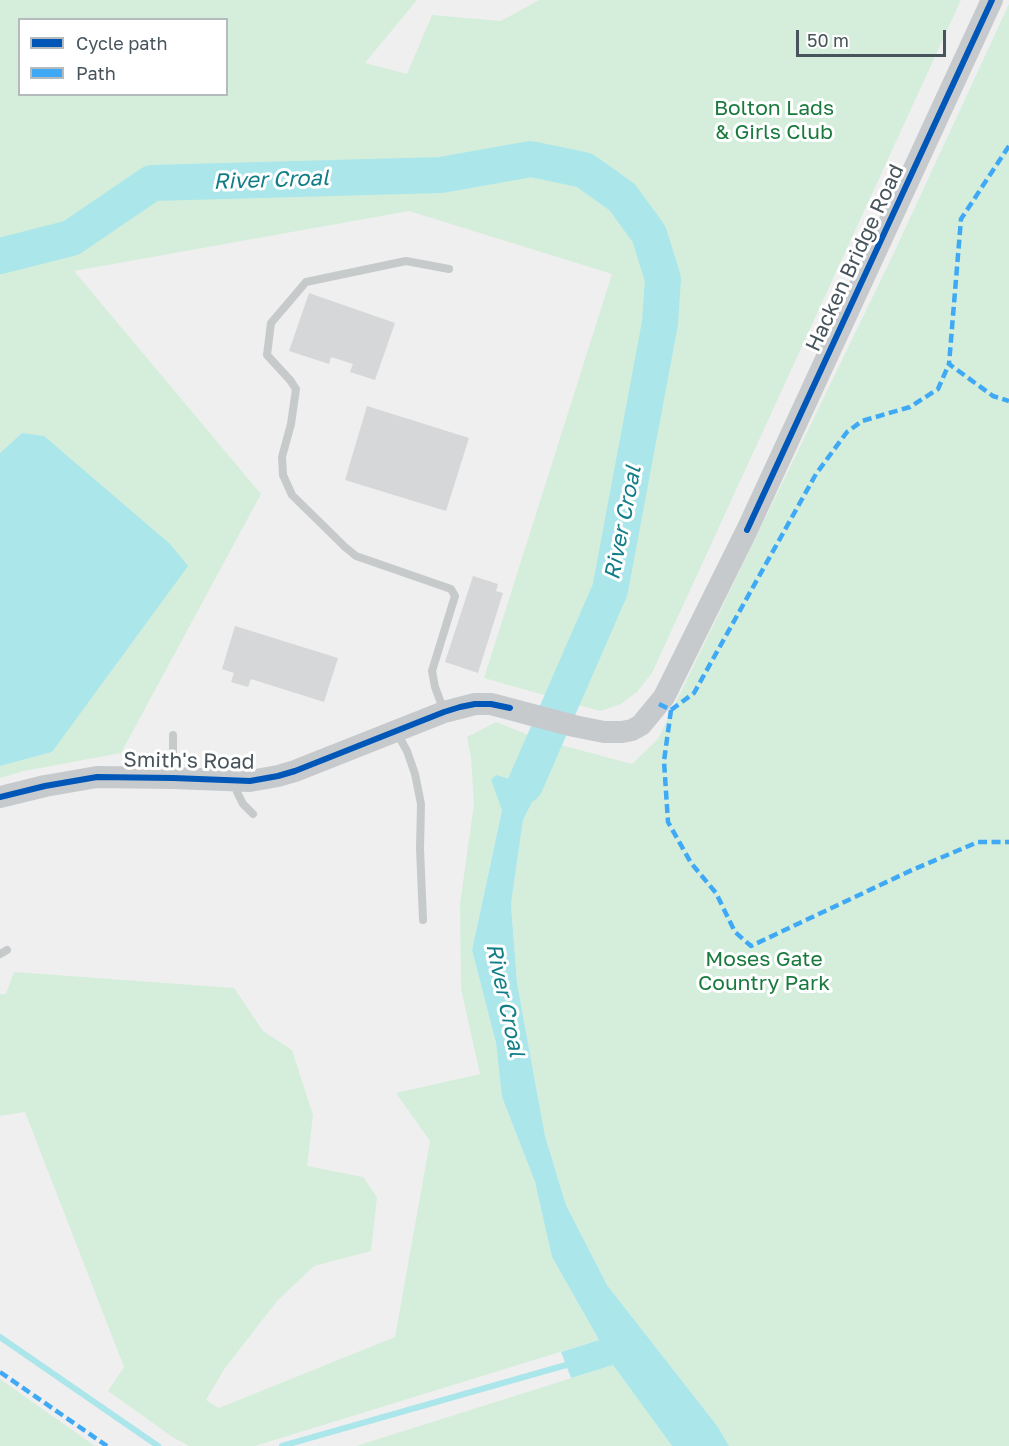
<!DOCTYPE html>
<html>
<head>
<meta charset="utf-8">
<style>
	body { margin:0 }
	#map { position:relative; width:1009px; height:1446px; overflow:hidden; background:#f0efef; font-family:"Golos Text",sans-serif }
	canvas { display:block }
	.legend { position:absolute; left:18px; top:18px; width:210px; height:78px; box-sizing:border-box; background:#fff; border:2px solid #b5bbbd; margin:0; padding:8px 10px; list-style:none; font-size:18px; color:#47545b }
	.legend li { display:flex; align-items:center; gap:12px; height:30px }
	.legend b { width:30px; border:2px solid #b5bbbd }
	.scale { position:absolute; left:796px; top:30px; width:150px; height:27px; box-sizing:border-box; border:3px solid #47545b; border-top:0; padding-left:8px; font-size:18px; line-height:21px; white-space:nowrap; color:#47545b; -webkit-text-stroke:4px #fff; paint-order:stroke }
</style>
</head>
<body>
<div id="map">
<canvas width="1009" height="1446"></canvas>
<ul class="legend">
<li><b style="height:8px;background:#0057b8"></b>Cycle path</li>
<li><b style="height:8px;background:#3fa9f5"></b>Path</li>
</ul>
<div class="scale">50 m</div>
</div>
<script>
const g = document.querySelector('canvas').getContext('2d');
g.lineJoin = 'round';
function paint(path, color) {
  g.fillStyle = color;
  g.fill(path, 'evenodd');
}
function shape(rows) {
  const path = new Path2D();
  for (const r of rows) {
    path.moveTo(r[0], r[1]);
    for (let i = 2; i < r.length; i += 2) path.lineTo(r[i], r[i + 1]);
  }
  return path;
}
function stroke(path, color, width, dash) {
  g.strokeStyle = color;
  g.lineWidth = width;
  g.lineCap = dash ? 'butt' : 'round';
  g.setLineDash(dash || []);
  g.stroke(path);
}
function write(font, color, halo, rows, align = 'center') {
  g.font = font + ' "Golos Text",sans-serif';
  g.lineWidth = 6;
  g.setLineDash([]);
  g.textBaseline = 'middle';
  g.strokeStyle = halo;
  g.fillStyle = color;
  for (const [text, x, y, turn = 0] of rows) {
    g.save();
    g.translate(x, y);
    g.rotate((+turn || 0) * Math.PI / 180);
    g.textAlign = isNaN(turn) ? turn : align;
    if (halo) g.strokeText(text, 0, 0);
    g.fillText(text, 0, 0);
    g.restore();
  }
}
const green = shape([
	[0,0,417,0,365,63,407,74,432,15,501,21,539,0,961,0,652,673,637,692,621,704,600,711,484,678,612,274,409,211,74,271,261,494,121,753,24,771,0,778,0,766,52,752,22,433,0,453],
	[20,20,226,20,226,94,20,94],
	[1009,4,1009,1446,729,1446,718,1427,607,1285,566,1205,545,1136,517,983,511,904,523,820,561,745,632,764,658,739,891,259],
	[496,722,529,735,509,780,491,780,502,809,472,950,496,1043,502,1097,535,1182,552,1257,599,1340,255,1446,189,1446,174,1438,108,1391,124,1367,25,1112,0,1116,0,994,6,994,14,972,234,988,263,1031,292,1050,313,1115,307,1166,363,1177,377,1197,371,1251,314,1266,277,1301,225,1368,206,1400,219,1408,395,1337,430,1141,396,1093,480,1074,461,989,460,904,474,804,471,758,467,737],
	[613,1365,672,1446,356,1446],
	[0,1379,95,1446,0,1446]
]);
const water = shape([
	[22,433,44,436,170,544,188,566,52,752,0,766,0,453],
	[529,735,561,745,523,820,511,904,517,983,545,1136,566,1205,607,1285,718,1427,729,1446,672,1446,613,1365,571,1378,561,1352,599,1340,552,1257,535,1182,502,1097,496,1043,472,950,502,810,491,780,496,775,509,779]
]);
const stream = shape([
	[0,1337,158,1446],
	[282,1446,573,1363]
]);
const river = shape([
	[0,256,71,238,152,183,441,175,531,159,584,170,622,197,649,234,663,279,660,323,610,590,525,785]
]);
const building = shape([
	[309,293,395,323,375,380,350,372,353,364,331,357,329,364,289,351],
	[367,406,469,438,446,511,345,480],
	[473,576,498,584,496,591,503,593,478,673,445,662],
	[235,626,338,658,324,702,251,679,248,687,231,682,234,673,222,669]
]);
const lane = shape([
	[444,711,435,687,432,671,455,596,451,589,356,556,345,547,292,495,283,475,282,457,291,424,296,389,290,380,267,355,271,323,306,282,406,261,449,269],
	[397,733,407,751,415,774,421,804,420,848,423,920],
	[173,777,173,735],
	[235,781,237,792,243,804,253,814],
	[0,954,7,950]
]);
const secondary = shape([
	[0,797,45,786,97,777,173,778,250,781,278,776,295,771,444,712,475,704,491,704,574,726,604,732,622,732,632,730,641,725,664,697,747,530,992,0]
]);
const quiet = shape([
	[1009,146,961,219,949,364,993,396,1009,401],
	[659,704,671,710,664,761,668,822,691,863,716,893,735,932,751,946,912,870,978,842,1009,842],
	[671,710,694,693,816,474,847,432,862,421,910,407,938,389,949,364],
	[0,1372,107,1446]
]);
const cycleway = shape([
	[747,530,992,0],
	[0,797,45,786,97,777,173,778,250,781,278,776,295,771,444,712,460,707,475,704,491,704,510,708]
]);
const parkNames = [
	["Bolton Lads",774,108],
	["& Girls Club",774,132],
	["Moses Gate",764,959],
	["Country Park",764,983]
];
const streetNames = [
	["Hacken Bridge Road",855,258,-65],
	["Smith's Road",189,761,1]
];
const waterNames = [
	["River Croal",271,180,-2],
	["River Croal",623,523,-79],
	["River Croal",505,1000,78]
];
paint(green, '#d4eedb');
paint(water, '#abe6eb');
stroke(stream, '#abe6eb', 6);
stroke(river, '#abe6eb', 36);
paint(building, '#d6d7d8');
stroke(lane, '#c7cacb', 8);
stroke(secondary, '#c7cacd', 22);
stroke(quiet, '#3fa9f5', 4.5, [9, 4.5]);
stroke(cycleway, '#0057b8', 6);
write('21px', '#1a7a3d', '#fff', parkNames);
write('21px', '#47545b', '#fff', streetNames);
write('italic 22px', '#117e87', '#fff', waterNames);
</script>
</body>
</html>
